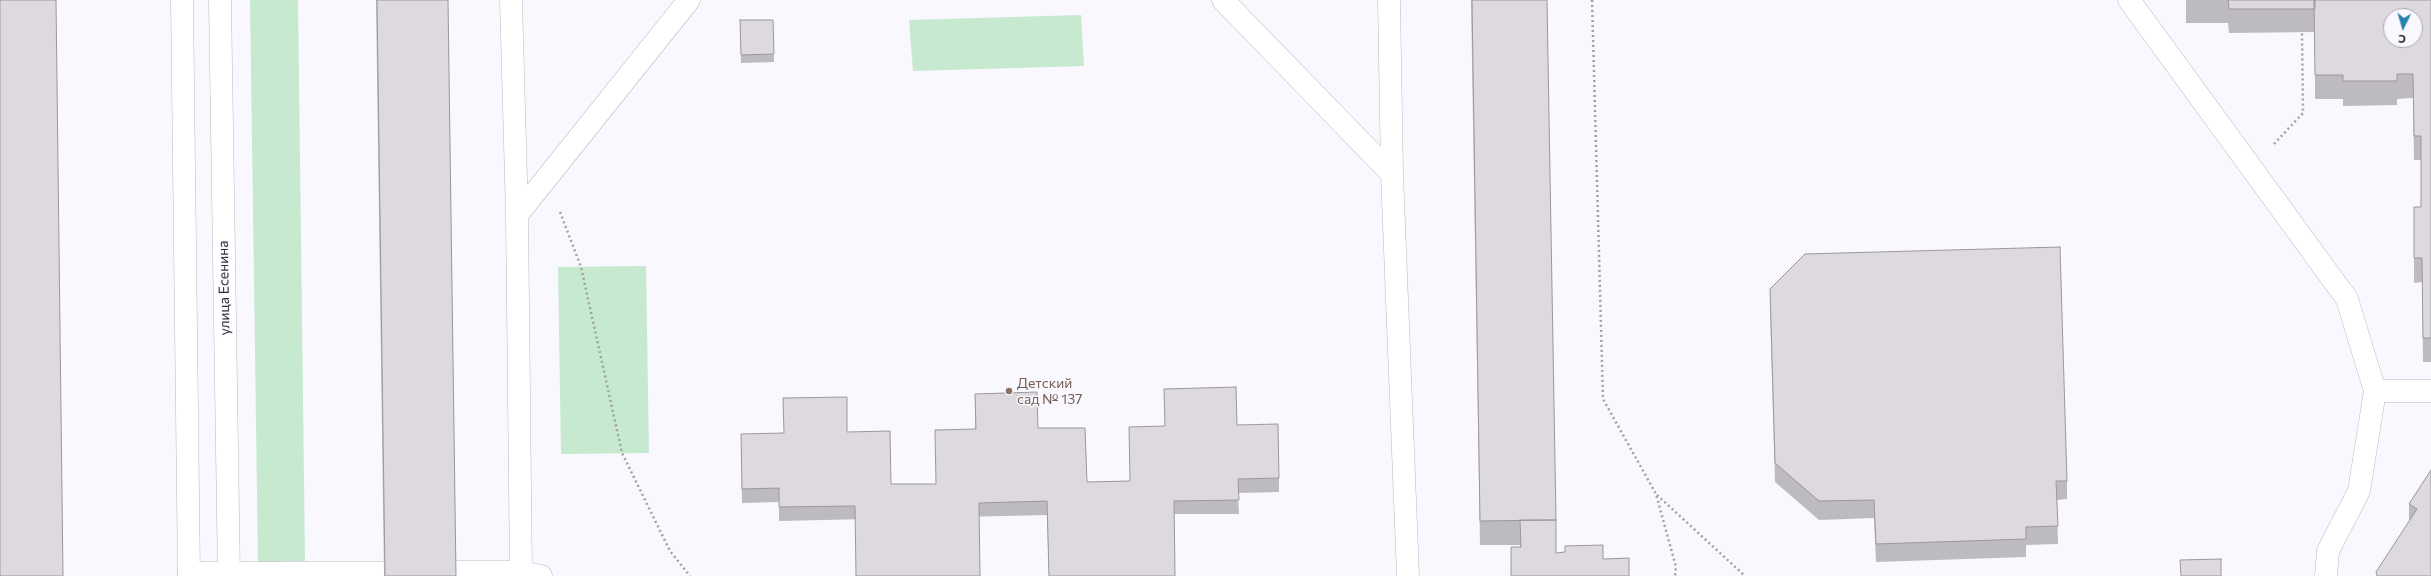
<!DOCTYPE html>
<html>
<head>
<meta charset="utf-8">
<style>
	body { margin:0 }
	#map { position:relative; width:2431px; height:576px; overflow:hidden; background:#f8f8fe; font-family:Commissioner,sans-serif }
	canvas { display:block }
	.north { position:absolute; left:2383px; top:8px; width:40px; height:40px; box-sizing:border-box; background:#f8f8fe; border:1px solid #a9a9ad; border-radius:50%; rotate:185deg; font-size:11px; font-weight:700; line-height:16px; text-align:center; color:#323234 }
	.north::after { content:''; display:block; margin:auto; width:14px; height:18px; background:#2880ae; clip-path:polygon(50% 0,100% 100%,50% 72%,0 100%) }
</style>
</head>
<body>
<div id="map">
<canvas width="2431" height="576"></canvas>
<div class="north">С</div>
</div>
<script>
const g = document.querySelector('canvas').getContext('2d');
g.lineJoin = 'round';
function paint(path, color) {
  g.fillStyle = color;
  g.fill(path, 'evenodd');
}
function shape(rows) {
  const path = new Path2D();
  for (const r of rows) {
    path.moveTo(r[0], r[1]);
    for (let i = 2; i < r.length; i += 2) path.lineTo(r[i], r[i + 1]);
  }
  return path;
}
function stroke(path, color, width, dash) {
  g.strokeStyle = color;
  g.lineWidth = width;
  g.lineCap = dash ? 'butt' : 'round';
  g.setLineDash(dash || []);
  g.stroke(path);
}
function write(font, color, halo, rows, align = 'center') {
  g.font = font + ' Commissioner,sans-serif';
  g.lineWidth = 3;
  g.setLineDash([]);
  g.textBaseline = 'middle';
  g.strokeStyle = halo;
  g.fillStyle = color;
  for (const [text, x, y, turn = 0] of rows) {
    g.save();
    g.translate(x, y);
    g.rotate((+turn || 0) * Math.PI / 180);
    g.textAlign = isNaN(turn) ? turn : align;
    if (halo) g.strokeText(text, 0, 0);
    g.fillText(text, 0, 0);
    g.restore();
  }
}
const green = shape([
	[250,0,298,0,305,561,258,562],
	[1081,15,1084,66,913,71,909,20],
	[646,266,649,453,561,454,558,267]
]);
const path = shape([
	[1592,0,1603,399,1656,494,1676,567,1675,576],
	[2274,144,2303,113,2302,32],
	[560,212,581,267,622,453,670,551,690,576],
	[1657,495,1745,576]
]);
const lane = shape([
	[511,0,517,215],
	[1223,0,1392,174],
	[1389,0,1392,174,1408,576],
	[2129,0,2347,299,2375,391,2359,491,2328,551,2326,576],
	[2375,391,2431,391],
	[455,572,521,572,541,576],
	[189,573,384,573],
	[521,576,517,215,689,0]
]);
const secondary = shape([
	[182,0,189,576],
	[220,0,229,576]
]);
const wall = shape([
	[376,0,448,0,456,576,384,576],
	[1471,0,1547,0,1556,553,1603,559,1629,576,1511,576,1511,547,1520,547,1520,545,1480,545],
	[2186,0,2431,0,2431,362,2423,362,2422,282,2414,283,2414,207,2421,207,2421,160,2414,160,2413,98,2397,99,2397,105,2343,106,2343,99,2315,99,2315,32,2229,33,2228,23,2186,23],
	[740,20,773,20,774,62,741,63],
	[1770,289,2067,481,2067,499,2057,500,2058,544,2026,545,2026,557,1876,562,1874,518,1819,520,1775,482,1770,307],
	[975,394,1038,428,1087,482,1130,481,1237,425,1279,478,1279,492,1238,493,1239,514,1174,514,1175,576,1049,576,1047,515,779,521,779,502,742,503,741,448,847,432,891,484,936,484,975,429],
	[2431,470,2431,576,2409,520,2409,504]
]);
const building = shape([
	[0,0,56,0,63,576,0,576,0,0],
	[377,0,448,0,456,576,385,576,377,0],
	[1472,0,1547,0,1556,520,1480,521,1472,0],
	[2228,0,2315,0,2315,9,2229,9,2228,0],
	[2314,0,2431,0,2431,338,2423,338,2422,258,2414,258,2414,207,2421,207,2421,136,2414,136,2413,74,2397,74,2397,81,2343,81,2343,75,2315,75,2314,0],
	[2391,16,2415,16,2415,40,2391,40,2391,16],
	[740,20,773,20,774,54,741,55,740,20],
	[2060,247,2067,481,2056,481,2058,526,2026,527,2026,539,1876,544,1874,500,1819,501,1775,463,1770,289,1805,254,2060,247],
	[1236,387,1237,425,1278,424,1279,478,1238,479,1239,500,1174,501,1175,576,1049,576,1047,501,979,503,980,576,856,576,855,506,779,507,779,488,742,489,741,434,784,433,783,398,847,397,847,432,890,431,891,484,936,484,935,430,976,429,975,394,1037,392,1038,428,1085,428,1087,482,1130,481,1129,427,1165,426,1164,389,1236,387],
	[2431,470,2431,576,2377,576,2376,572,2417,509,2409,504,2431,470],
	[1520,520,1556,520,1556,553,1565,552,1565,546,1603,545,1603,559,1629,558,1629,576,1511,576,1511,547,1521,547,1520,520],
	[2221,559,2221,576,2181,576,2180,560,2221,559]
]);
const markers = [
	[1009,391,4,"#8d6e63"]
];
const streetNames = [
	["улица Есенина",224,288,-91]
];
const educationNames = [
	["Детский",1017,383],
	["сад № 137",1017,399]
];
paint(green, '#c7e9cf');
stroke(lane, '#b9b9be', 23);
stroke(secondary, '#b9b9be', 23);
stroke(path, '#a0a0a5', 2.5, [2, 3]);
stroke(lane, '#fff', 22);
stroke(secondary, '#fff', 22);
paint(wall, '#bebbc0');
paint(building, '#ddd9df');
stroke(building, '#9b989c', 1);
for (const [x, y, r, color] of markers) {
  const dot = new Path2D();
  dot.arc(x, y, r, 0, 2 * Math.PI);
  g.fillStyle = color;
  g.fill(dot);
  stroke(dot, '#f8f8fe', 1.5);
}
write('14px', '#323234', '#f8f8fe', streetNames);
write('14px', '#785e54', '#f8f8fe', educationNames, 'left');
</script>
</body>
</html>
